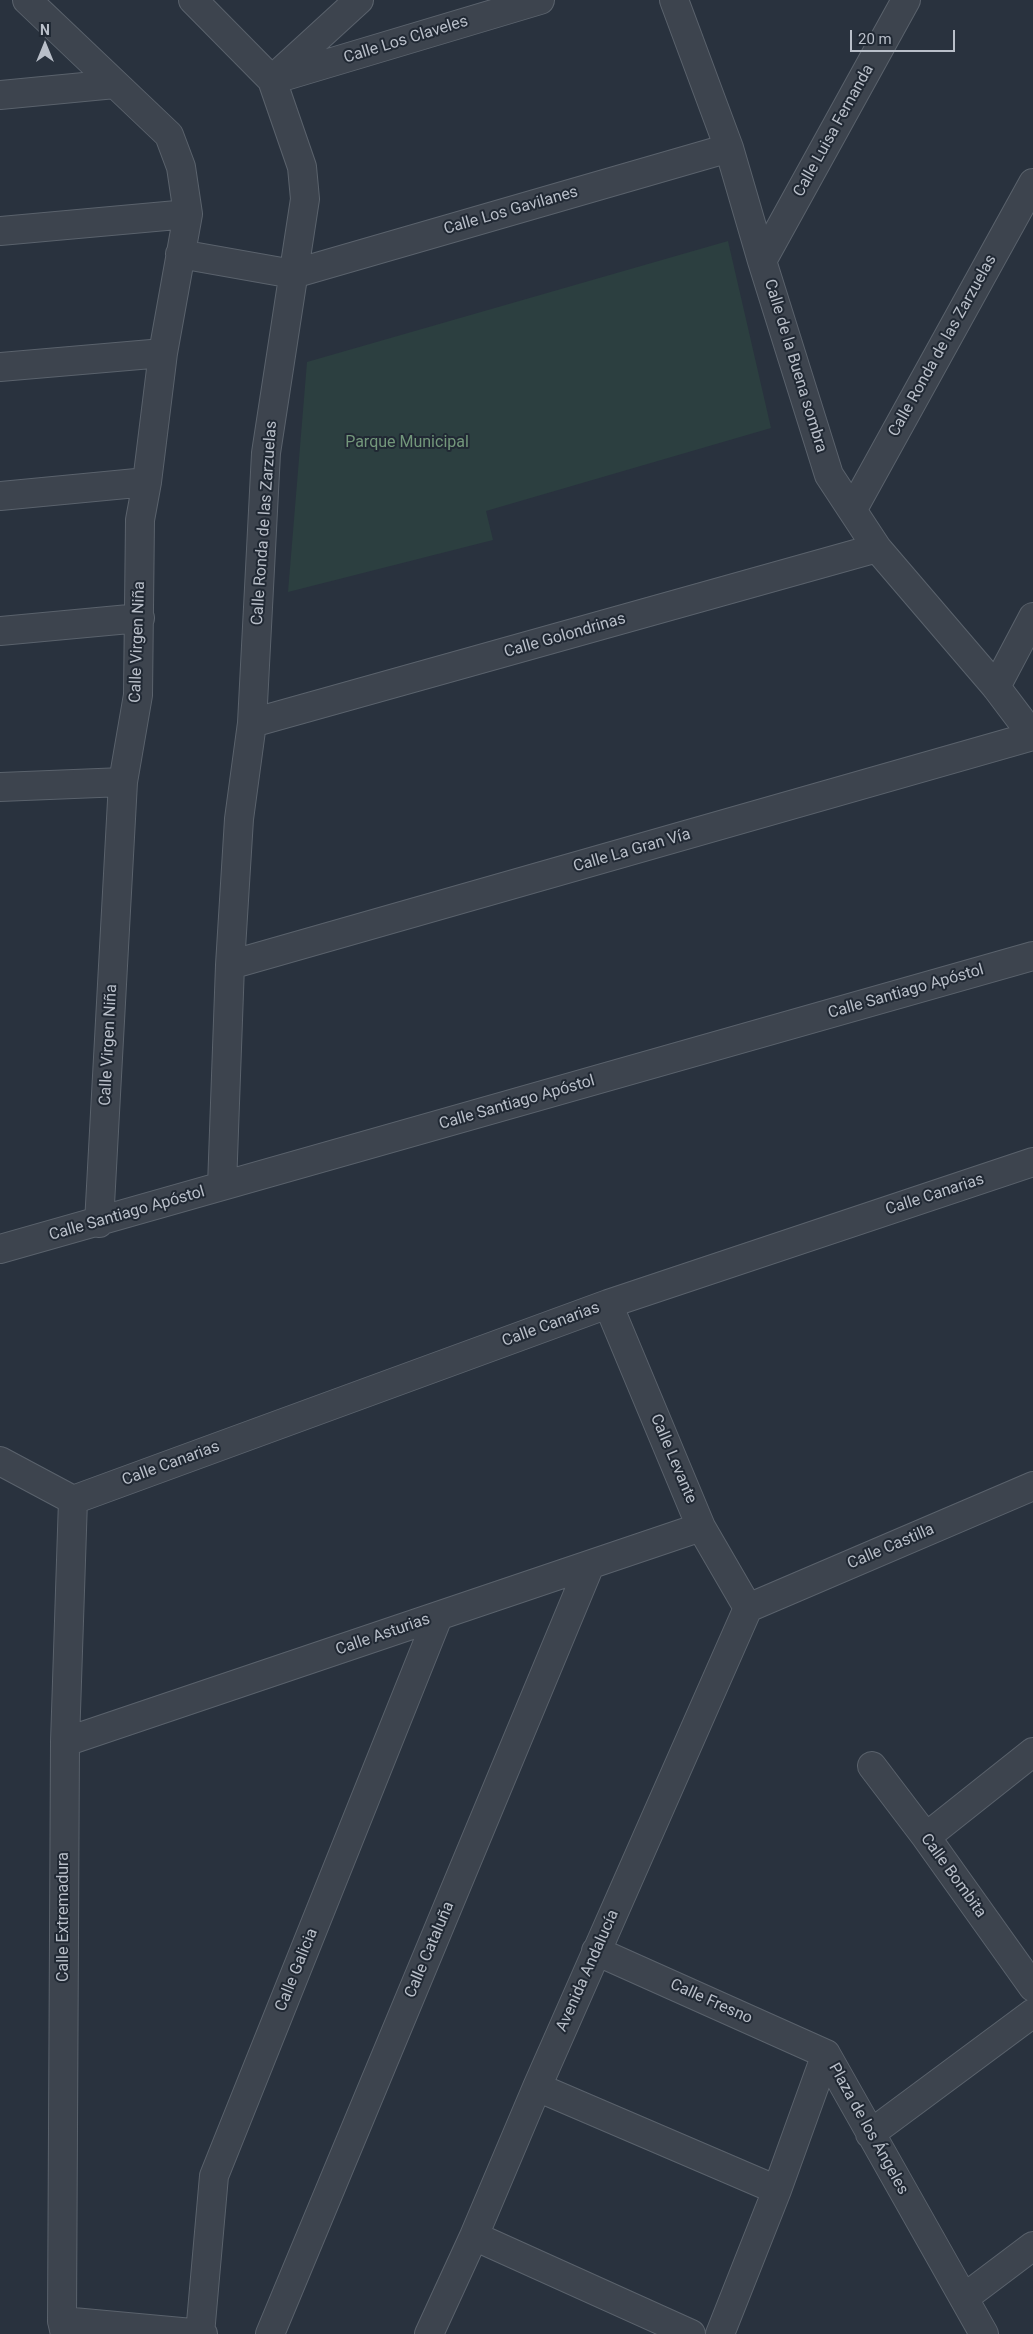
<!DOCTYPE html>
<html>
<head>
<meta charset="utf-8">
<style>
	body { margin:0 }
	#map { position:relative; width:1033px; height:2334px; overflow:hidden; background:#29323e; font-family:Roboto,sans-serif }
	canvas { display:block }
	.north { position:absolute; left:20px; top:20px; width:50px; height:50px; -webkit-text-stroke:4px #212934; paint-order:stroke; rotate:0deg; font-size:14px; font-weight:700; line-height:20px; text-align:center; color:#b9bfc9 }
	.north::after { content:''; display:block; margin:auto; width:18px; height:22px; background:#b9bfc9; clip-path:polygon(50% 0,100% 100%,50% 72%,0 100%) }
	.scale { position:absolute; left:850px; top:30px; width:105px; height:22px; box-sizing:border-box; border:2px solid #b9bfc9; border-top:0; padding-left:6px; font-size:15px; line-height:18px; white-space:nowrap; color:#b9bfc9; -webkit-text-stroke:4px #212934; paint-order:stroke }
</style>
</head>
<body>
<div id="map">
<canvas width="1033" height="2334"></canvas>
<div class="north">N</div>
<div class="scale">20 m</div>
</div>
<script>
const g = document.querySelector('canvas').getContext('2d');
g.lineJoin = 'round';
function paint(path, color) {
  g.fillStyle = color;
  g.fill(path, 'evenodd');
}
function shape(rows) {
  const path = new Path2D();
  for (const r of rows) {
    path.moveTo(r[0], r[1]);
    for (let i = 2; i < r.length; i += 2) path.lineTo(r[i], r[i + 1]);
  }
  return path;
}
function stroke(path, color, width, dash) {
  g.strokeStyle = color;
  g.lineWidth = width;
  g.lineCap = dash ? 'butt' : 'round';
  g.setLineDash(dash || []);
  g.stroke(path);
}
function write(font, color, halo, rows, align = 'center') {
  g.font = font + ' Roboto,sans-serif';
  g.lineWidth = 4;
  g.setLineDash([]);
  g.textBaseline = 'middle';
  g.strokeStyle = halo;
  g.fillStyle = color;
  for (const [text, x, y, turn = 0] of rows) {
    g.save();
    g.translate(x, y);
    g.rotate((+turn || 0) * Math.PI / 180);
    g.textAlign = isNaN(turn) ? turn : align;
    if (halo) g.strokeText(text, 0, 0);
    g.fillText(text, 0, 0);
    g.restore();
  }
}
const green = shape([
	[728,241,771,428,486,511,493,540,288,592,307,362]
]);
const minor = shape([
	[27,0,169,135,181,167,188,214,163,353,147,482,140,520,138,695,123,782,99,1223],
	[193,0,272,80,302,167,305,199,266,453,252,723,239,819,230,965,222,1186],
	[674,0,729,148,762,261,829,475,877,548,996,687,1033,736],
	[277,75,359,0],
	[272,80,540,0],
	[0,95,115,84],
	[0,231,188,214],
	[180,254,293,274,729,148],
	[762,261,906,0],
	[0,367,163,353],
	[0,496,147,482],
	[853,509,1033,183],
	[0,631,140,618],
	[996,687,1033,617],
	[252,723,877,548],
	[0,787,123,782],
	[230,965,1033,736],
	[0,1249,1033,956],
	[608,1304,701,1527,748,1608],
	[0,1461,73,1500],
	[73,1500,608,1304,1033,1162],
	[748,1608,1033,1486],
	[65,1742,701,1527],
	[872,1766,926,1837,1033,1987],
	[926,1837,1033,1752],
	[596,1951,826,2054],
	[826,2054,984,2334],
	[537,2087,777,2190],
	[870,2134,1033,2013],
	[474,2236,691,2334],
	[964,2298,1033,2246],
	[62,2321,203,2334],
	[65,2334,62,2321,65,1742,73,1500],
	[200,2334,214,2176,438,1617],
	[270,2334,590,1565],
	[429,2334,474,2236,537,2087,748,1608],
	[720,2334,777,2190,826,2054]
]);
const streetNames = [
	["Calle Los Claveles",406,40,-17],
	["Calle Luisa Fernanda",834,131,-61],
	["Calle Los Gavilanes",511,211,-16],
	["Calle Ronda de las Zarzuelas",943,346,-61],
	["Calle de la Buena sombra",795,366,73],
	["Calle Ronda de las Zarzuelas",265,523,-86],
	["Calle Golondrinas",565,636,-16],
	["Calle Virgen Niña",138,642,-88],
	["Calle La Gran Vía",632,851,-16],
	["Calle Santiago Apóstol",906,992,-16],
	["Calle Virgen Niña",109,1045,-87],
	["Calle Santiago Apóstol",517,1103,-16],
	["Calle Canarias",935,1195,-18],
	["Calle Santiago Apóstol",127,1214,-16],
	["Calle Canarias",551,1325,-20],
	["Calle Levante",673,1459,67],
	["Calle Canarias",171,1464,-20],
	["Calle Castilla",891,1547,-23],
	["Calle Asturias",383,1635,-19],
	["Calle Bombita",953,1876,54],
	["Calle Extremadura",64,1917,-90],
	["Calle Cataluña",430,1950,-67],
	["Calle Galicia",297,1970,-68],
	["Avenida Andalucía",588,1971,-66],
	["Calle Fresno",711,2002,24],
	["Plaza de los Ángeles",868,2129,61]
];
const parkNames = [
	["Parque Municipal",407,443]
];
paint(green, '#2c3f40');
stroke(minor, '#5a626c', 30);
stroke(minor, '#3d444e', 28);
write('16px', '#b9bfc9', '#212934', streetNames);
write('16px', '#73977b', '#212934', parkNames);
</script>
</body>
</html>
